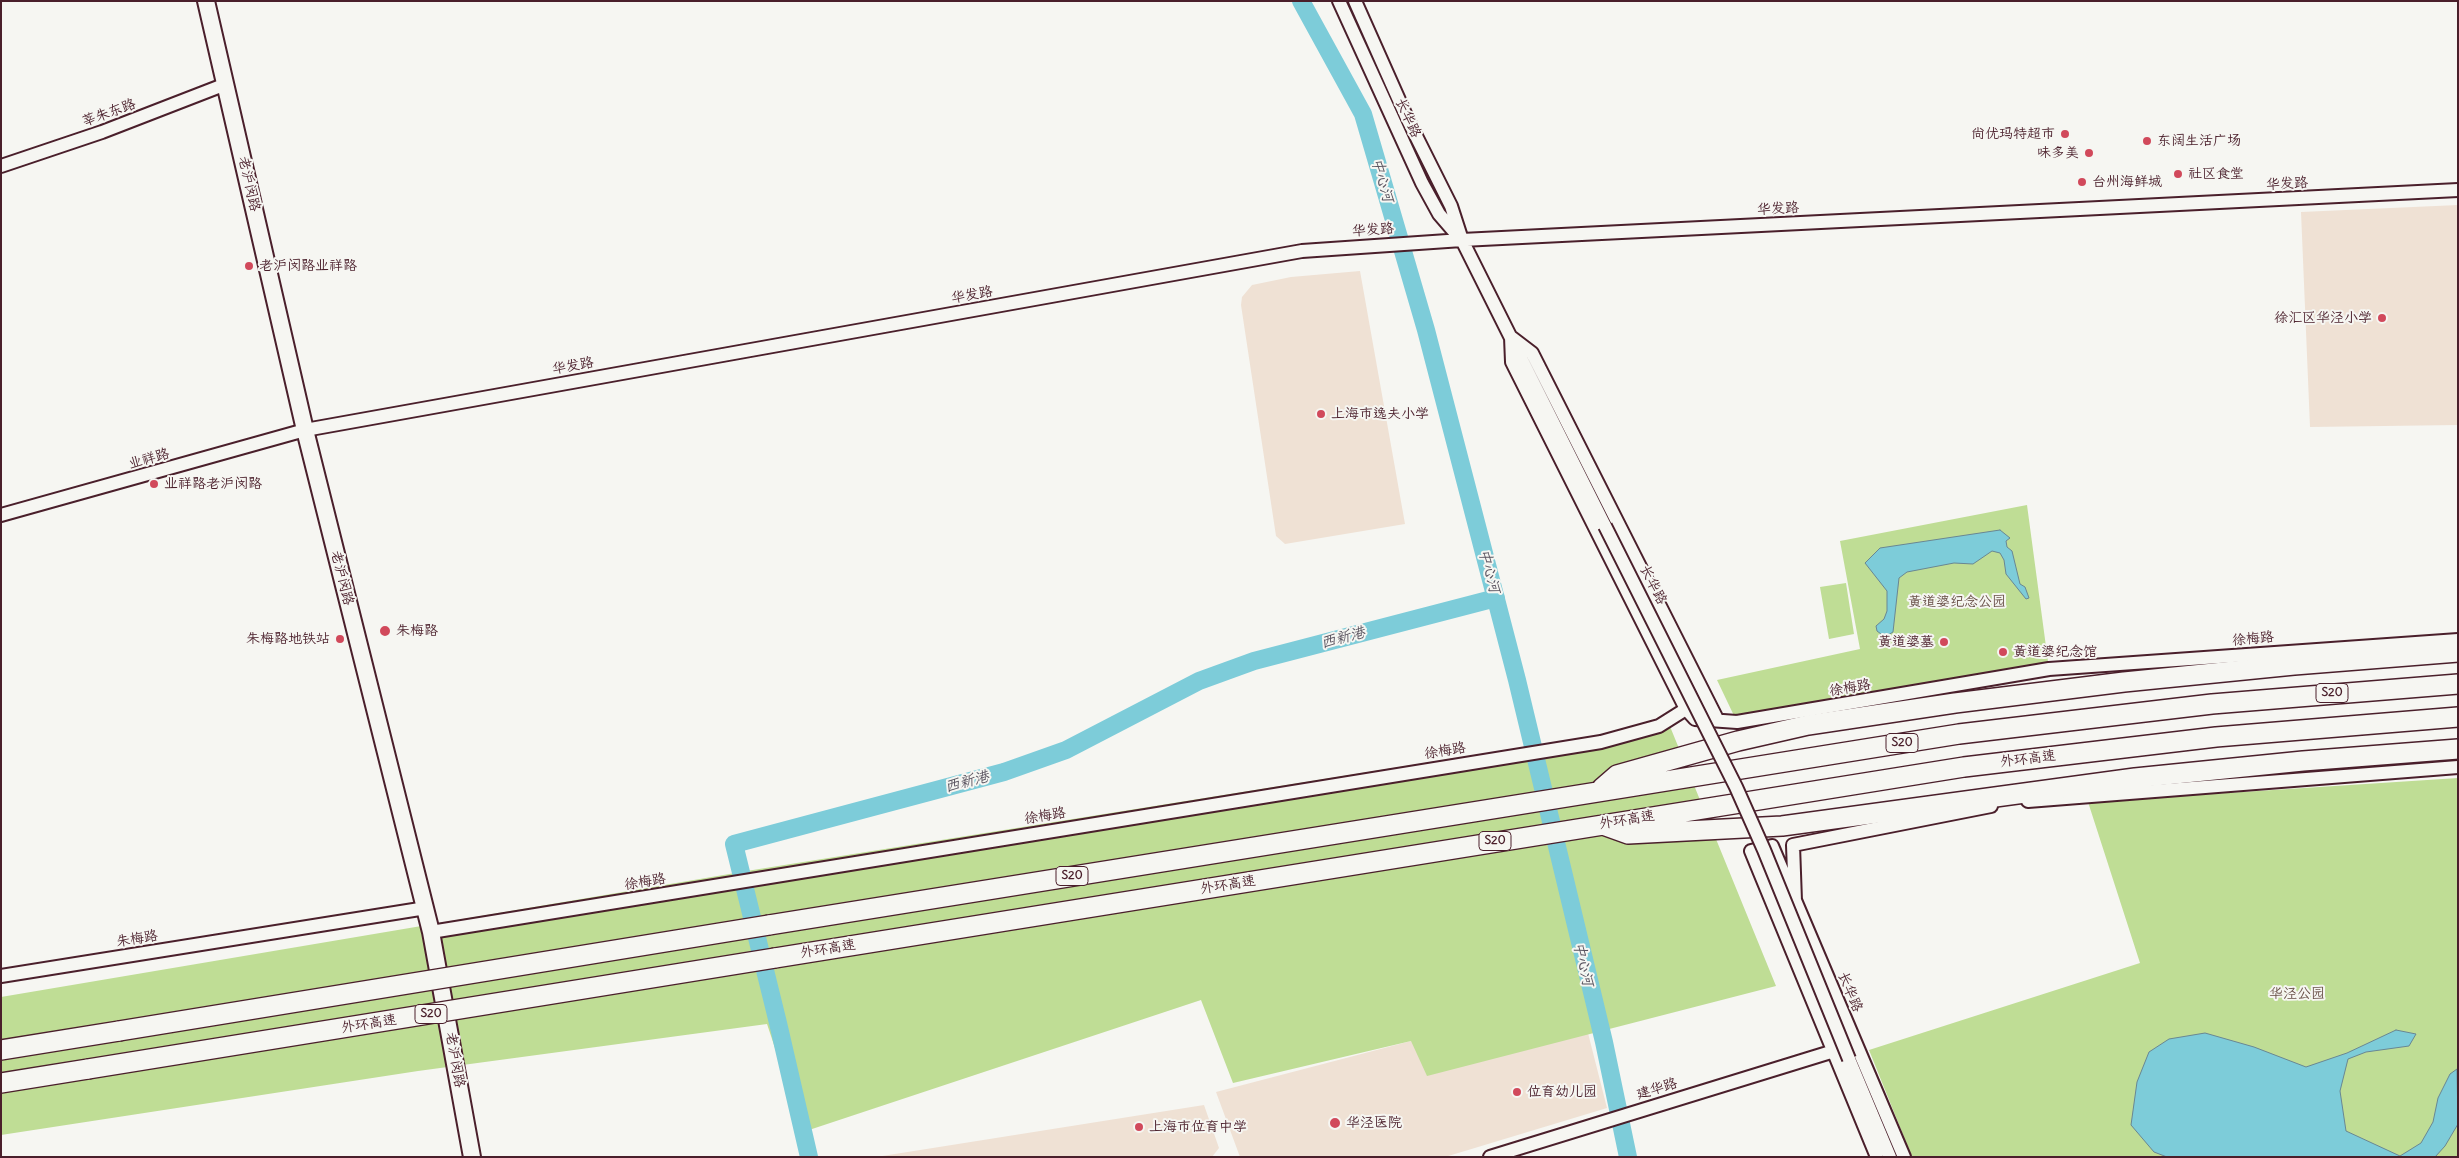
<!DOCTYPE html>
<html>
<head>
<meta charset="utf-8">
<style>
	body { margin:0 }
	#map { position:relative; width:2459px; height:1158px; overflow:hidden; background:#f6f6f2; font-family:Delius,sans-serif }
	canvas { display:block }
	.frame { position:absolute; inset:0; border:2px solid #4a1f2b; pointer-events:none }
</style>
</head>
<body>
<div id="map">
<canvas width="2459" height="1158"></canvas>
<div class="frame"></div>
</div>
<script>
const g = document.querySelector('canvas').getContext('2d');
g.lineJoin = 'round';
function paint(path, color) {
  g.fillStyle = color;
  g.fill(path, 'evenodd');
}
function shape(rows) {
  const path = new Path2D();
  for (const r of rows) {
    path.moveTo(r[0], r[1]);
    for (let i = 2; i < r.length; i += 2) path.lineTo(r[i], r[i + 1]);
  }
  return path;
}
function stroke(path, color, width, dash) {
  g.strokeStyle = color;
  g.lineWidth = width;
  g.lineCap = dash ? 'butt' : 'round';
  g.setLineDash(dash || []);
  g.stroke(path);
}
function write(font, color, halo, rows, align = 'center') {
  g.font = font + ' Delius,"LXGW WenKai TC",sans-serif';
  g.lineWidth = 4;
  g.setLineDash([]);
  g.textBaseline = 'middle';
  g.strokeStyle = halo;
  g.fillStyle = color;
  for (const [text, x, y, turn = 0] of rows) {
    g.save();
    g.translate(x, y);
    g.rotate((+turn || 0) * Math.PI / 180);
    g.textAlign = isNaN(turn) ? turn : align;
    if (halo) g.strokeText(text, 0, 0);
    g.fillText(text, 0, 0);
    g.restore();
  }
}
const built = shape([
	[2458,205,2458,425,2310,427,2301,212],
	[1360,271,1405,524,1285,544,1276,536,1241,305,1242,297,1252,285,1291,277],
	[1588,1033,1607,1108,1445,1157,1240,1157,1216,1092,1411,1041],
	[1204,1105,1219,1148,1212,1157,876,1157]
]);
const green = shape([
	[2027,505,2049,669,1737,722,1717,680,1860,649,1840,541],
	[1846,583,1854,634,1829,639,1820,587],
	[1669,724,1776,986,1427,1076,1411,1041,1233,1083,1201,1000,803,1132,767,1024,418,1071,1,1135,1,997,753,870],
	[2458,778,2458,1157,1912,1157,1869,1050,2140,963,2088,802]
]);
const water = shape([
	[2000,530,2010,538,2006,541,2007,547,2012,551,2020,584,2025,587,2029,598,2026,599,2006,574,2004,560,2000,553,1992,551,1973,564,1954,563,1907,572,1899,578,1893,632,1885,637,1877,631,1876,626,1884,619,1887,611,1887,591,1865,563,1880,548,2000,530],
	[2396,1030,2416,1034,2409,1046,2366,1052,2348,1059,2340,1091,2346,1131,2400,1156,2421,1143,2433,1122,2438,1098,2450,1074,2457,1069,2458,1124,2445,1146,2435,1157,2167,1157,2154,1152,2131,1125,2137,1082,2149,1052,2169,1039,2205,1033,2254,1047,2306,1067,2347,1053,2396,1030]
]);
const river = shape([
	[1301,1,1363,114,1426,330,1517,680,1604,1042,1628,1157],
	[809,1157,778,1023,734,844,1004,772,1066,750,1199,681,1254,661,1496,598]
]);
const minor = shape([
	[1339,1,1422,183,1439,214,1458,236],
	[1355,1,1407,118,1451,206,1462,240,1605,526],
	[1,166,102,132,226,84],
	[1,515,305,430,1302,251,1462,240,2458,190],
	[1717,719,1532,353,1511,337,1512,362,1686,709,1695,719,1737,722,2049,669,2458,640],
	[2028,801,2458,767],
	[1795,901,1793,845,1991,806],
	[431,932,1601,742,1659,726,1686,709],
	[1,976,426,908],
	[1849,1059,1890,1157],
	[1490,1157,1834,1051],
	[1877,1157,1751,851,1772,846,1904,1157]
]);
const major = shape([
	[206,1,305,430,431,932,472,1157]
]);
const highway = shape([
	[1602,788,1617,775,1738,741,1808,725,1955,703,2124,682,2294,665,2458,652],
	[1603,825,1628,834,1782,826,2135,778,2303,761,2458,749],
	[769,925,1959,734,2212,704,2458,684],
	[775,958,1964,767,2216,737,2458,717],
	[1,1050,119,1031],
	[1,1083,88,1069]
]);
const minorBridge = shape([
	[1605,526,1736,787,1764,850,1849,1059]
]);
const highwayBridge = shape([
	[119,1031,769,925],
	[88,1069,775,958]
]);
const markers = [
	[2065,134,5,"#d1495b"],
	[2147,141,5,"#d1495b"],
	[2089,153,5,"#d1495b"],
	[2178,174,5,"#d1495b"],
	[2082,182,5,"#d1495b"],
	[249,266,5,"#d1495b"],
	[2382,318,5,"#d1495b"],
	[1321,414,5,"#d1495b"],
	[154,484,5,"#d1495b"],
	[385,631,6,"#d1495b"],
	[340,639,5,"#d1495b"],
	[1944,642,5,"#d1495b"],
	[2003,652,5,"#d1495b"],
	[1517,1092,5,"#d1495b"],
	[1335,1123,6,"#d1495b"],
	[1139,1127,5,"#d1495b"]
];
const shields = [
	[2332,693,32],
	[1902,743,32],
	[1495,841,32],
	[1072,876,32],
	[431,1014,32]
];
const shieldNames = [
	["S20",2332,693],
	["S20",1902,743],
	["S20",1495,841],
	["S20",1072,876],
	["S20",431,1014]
];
const streetNames = [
	["莘朱东路",109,113,-20],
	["长华路",1408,118,65],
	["老沪闵路",249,184,77],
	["华发路",2287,184,-3],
	["华发路",1778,209,-3],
	["华发路",1373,230,-4],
	["华发路",972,295,-10],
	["华发路",573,366,-10],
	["业祥路",149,459,-16],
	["老沪闵路",342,578,76],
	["长华路",1653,585,63],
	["徐梅路",2253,639,-5],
	["徐梅路",1850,688,-10],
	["徐梅路",1445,751,-9],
	["外环高速",2028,759,-7],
	["徐梅路",1045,816,-9],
	["外环高速",1627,820,-9],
	["徐梅路",645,882,-9],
	["外环高速",1228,885,-9],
	["朱梅路",137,939,-9],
	["外环高速",828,949,-9],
	["长华路",1850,992,67],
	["外环高速",369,1024,-9],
	["老沪闵路",455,1060,80],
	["建华路",1657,1089,-17]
];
const poiNames = [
	["尚优玛特超市",2055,134,"right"],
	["东阔生活广场",2157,141],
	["味多美",2079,153,"right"],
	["社区食堂",2188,174],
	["台州海鲜城",2092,182],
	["老沪闵路业祥路",259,266],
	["徐汇区华泾小学",2372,318,"right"],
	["上海市逸夫小学",1331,414],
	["业祥路老沪闵路",164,484],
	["朱梅路",396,631],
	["朱梅路地铁站",330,639,"right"],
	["黄道婆墓",1934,642,"right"],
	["黄道婆纪念馆",2013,652],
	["位育幼儿园",1527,1092],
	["华泾医院",1346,1123],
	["上海市位育中学",1149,1127]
];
const parkNames = [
	["黄道婆纪念公园",1957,602],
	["华泾公园",2297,994]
];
const waterNames = [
	["中心河",1382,180,74],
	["中心河",1489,571,75],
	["西新港",1343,638,-15],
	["西新港",967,782,-15],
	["中心河",1583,964,77]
];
paint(built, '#efe1d4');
paint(green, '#bfdd95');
paint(water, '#7dccd9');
stroke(water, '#698793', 1);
stroke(river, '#7dccd9', 18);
stroke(minor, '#4a1f2b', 16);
stroke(major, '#4a1f2b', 20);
stroke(highway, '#4a1f2b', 22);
stroke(minor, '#f6f6f2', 12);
stroke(major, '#f6f6f2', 16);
stroke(highway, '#f6f6f2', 19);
stroke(minorBridge, '#4a1f2b', 16, []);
stroke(highwayBridge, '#4a1f2b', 22, []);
stroke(minorBridge, '#f6f6f2', 12);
stroke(highwayBridge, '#f6f6f2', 19);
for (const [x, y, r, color] of markers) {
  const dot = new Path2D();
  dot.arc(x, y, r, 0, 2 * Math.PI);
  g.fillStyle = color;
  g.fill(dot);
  stroke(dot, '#f6f6f2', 2);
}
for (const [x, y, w] of shields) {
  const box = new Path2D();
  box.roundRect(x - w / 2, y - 9.5, w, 19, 4);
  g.fillStyle = '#f6f6f2';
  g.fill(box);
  stroke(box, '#4a1f2b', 1);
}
write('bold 12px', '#4a1f2b', null, shieldNames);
write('14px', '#4a1f2b', '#f6f6f2', streetNames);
write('14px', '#4a1f2b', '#f6f6f2', poiNames, 'left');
write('14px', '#674e46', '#f6f6f2', parkNames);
write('italic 15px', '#59535f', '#f6f6f2', waterNames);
</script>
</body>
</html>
